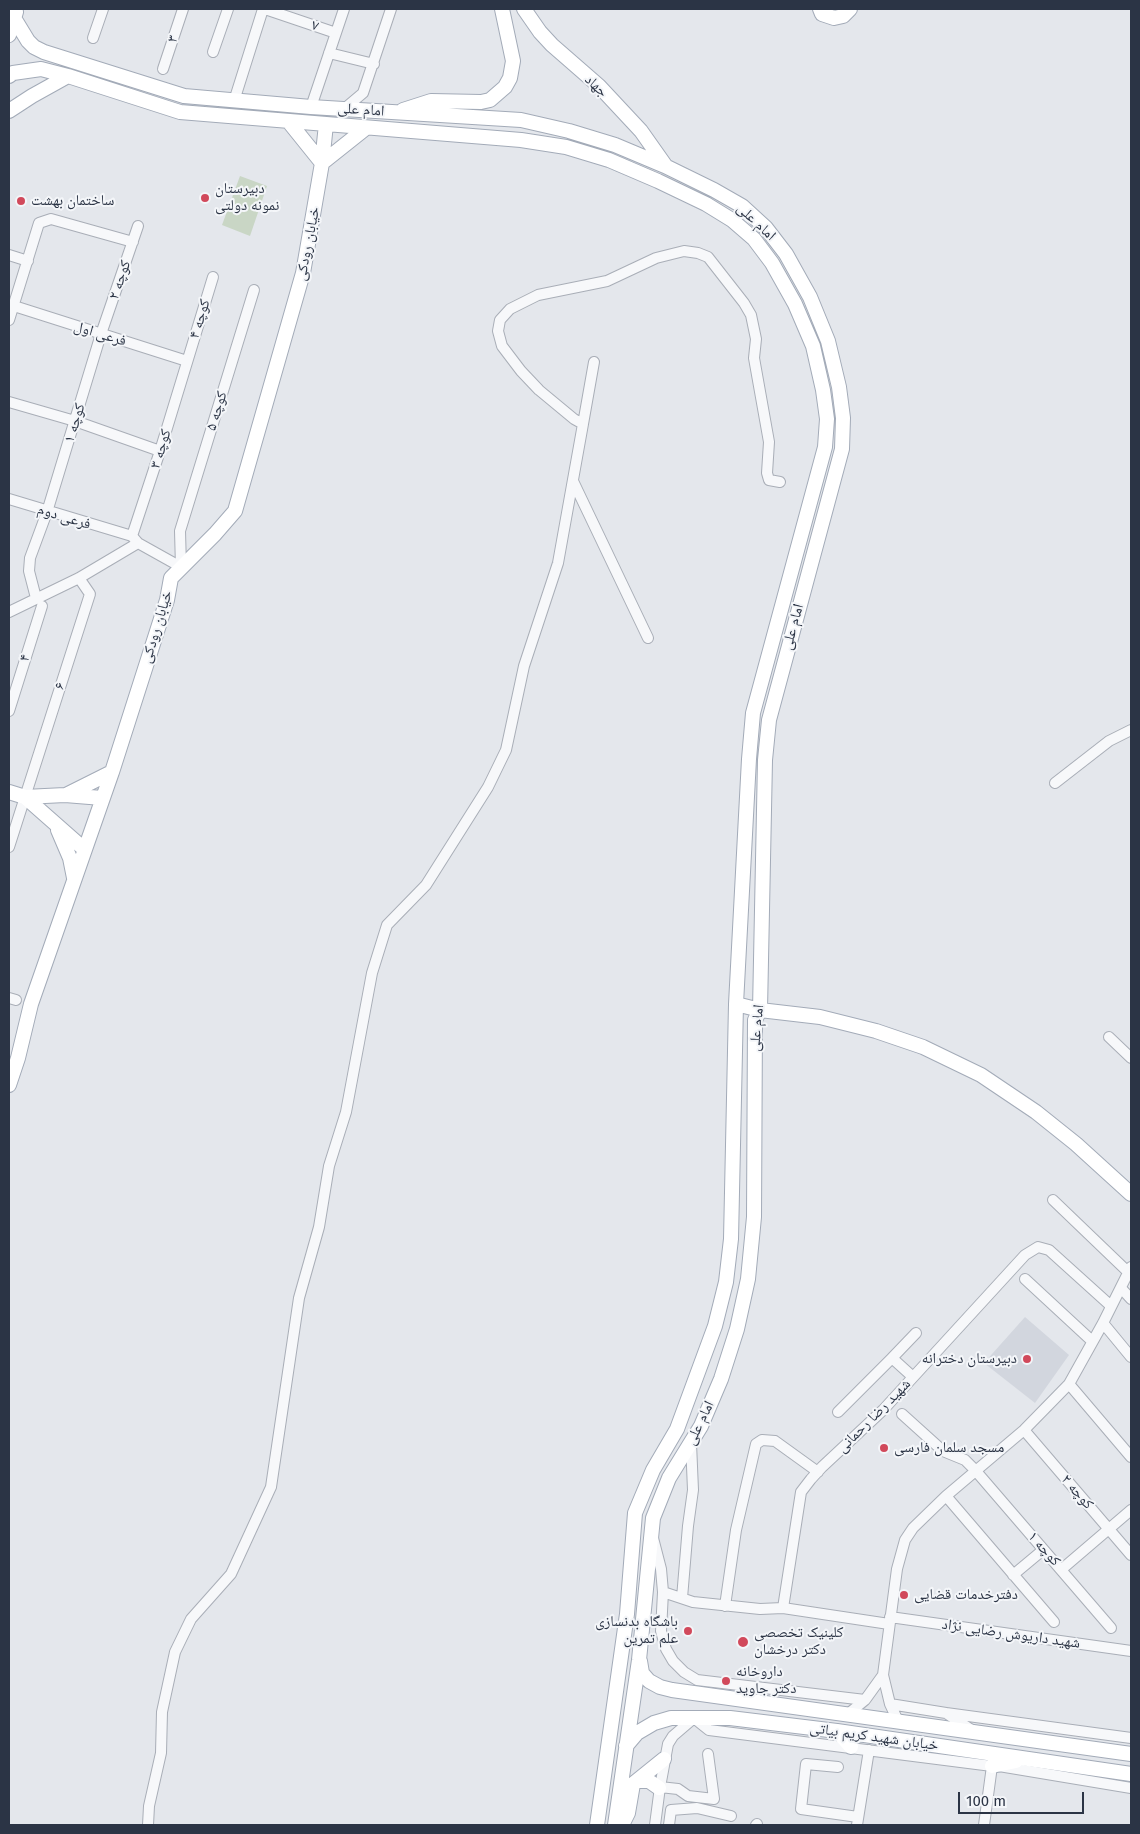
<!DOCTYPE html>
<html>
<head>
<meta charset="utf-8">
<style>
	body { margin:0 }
	#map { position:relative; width:1140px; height:1834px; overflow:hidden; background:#e4e7ec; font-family:"Fira Sans",sans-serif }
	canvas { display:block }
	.frame { position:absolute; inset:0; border:10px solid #2b3445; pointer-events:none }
	.scale { position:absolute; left:958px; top:1792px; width:126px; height:22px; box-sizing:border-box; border:2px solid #2b3445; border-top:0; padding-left:6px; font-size:15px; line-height:18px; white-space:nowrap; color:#2b3445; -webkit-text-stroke:4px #f4f6f9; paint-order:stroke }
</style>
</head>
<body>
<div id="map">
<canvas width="1140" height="1834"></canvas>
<div class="frame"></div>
<div class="scale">100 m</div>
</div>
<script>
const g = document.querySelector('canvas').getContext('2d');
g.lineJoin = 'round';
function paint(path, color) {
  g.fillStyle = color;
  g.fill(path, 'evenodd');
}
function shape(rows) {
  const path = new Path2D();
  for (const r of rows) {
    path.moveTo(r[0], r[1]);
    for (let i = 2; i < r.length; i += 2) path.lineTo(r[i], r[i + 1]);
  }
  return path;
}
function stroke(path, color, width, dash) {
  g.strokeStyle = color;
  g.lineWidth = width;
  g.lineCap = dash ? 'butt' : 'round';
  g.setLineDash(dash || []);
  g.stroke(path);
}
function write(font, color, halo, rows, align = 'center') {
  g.font = font + ' "Fira Sans","Noto Naskh Arabic",sans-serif';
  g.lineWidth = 4;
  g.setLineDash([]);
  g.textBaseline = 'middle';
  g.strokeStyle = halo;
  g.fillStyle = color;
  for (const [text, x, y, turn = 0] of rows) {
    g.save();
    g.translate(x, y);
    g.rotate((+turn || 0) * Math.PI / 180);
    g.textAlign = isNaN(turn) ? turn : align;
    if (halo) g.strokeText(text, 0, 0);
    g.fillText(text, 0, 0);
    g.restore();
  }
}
const built = shape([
	[1025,1317,1069,1355,1035,1403,984,1363]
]);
const green = shape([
	[240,176,267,186,250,236,222,225]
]);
const minor = shape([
	[265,9,336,33],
	[93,38,103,9],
	[213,52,228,9],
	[329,53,374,64],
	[163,69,183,9],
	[234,101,263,9],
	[311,107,344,9],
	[344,109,363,93,391,9],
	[9,255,28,261],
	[14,306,187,361],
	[9,320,39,223,51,219,133,242],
	[594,362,583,424,574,419,539,390,521,371,502,346,498,331,500,320,510,309,538,295,607,281,656,258,684,251,698,253,708,257,744,303,751,315,756,339,754,358,769,442,767,473,769,480,780,482],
	[9,402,75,421,160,451],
	[573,481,648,638],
	[9,499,132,536,138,543,181,567,180,531,254,290],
	[132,536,160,451,213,277],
	[36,598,29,571,30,558,47,512,101,334,138,226],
	[9,612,79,578,138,543],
	[9,711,42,606],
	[1055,783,1109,741,1131,730],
	[9,847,90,594,79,578],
	[9,998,16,1000],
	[1109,1037,1131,1058],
	[1053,1200,1128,1272],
	[1025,1279,1092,1341],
	[1121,1288,1131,1299],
	[1103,1323,1131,1357],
	[913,1377,892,1358,916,1333],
	[1069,1384,1131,1457],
	[838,1412,892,1358],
	[902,1414,943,1451,965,1460,975,1470,1111,1628],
	[1024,1430,1131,1555],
	[946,1496,1054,1622],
	[653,1538,661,1569,663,1592,661,1631,666,1649,673,1661,684,1672,697,1680,865,1700],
	[1062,1569,1131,1510],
	[1013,1575,1043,1550],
	[663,1592,693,1602,760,1609,783,1608],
	[682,1598,688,1526,693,1490,691,1443],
	[725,1606,736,1530,756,1444,762,1440,775,1441,818,1472],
	[890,1617,1131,1651],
	[889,1624,783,1608,801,1492,811,1479,822,1467,883,1410,1025,1255,1038,1247,1049,1250,1111,1306],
	[890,1704,946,1713,973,1731],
	[946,1713,1131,1738],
	[848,1714,865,1700,883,1675],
	[898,1721,890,1704,883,1675,897,1569,905,1540,913,1528,946,1496,1024,1430,1069,1384,1103,1323,1131,1267],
	[999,1766,1131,1788],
	[838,1767,806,1764,801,1809,858,1817],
	[660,1787,678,1789,688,1796,714,1799,708,1754],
	[148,1825,149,1806,161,1753,162,1712,175,1652,191,1619,231,1574,271,1487,299,1298,319,1227,329,1166,346,1112,372,973,387,925,426,885,488,787,506,750,524,666,558,563,583,424],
	[655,1825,660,1787,668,1744,673,1736,694,1718,709,1730,992,1766,984,1825],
	[669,1825,671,1810,697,1808,731,1816],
	[756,1825,757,1824],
	[857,1825,869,1750]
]);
const major = shape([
	[524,9,540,32,552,45,599,86,641,131,665,165],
	[820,9,822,14,834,18,843,16,850,9],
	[14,18,28,41,34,47,44,52,184,96,311,107,521,120,569,131,615,145,665,166,714,190,742,206,766,228,786,254,810,297,828,341,839,387,843,418,842,449,769,720,765,760,760,1010,755,1020,754,1217,748,1279,737,1329,721,1379,701,1426,669,1478,653,1518,639,1660,615,1825],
	[9,35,16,12],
	[9,76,13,73,41,69,68,76,180,112,521,140,566,147,609,160,658,181,706,204,732,220,754,239,772,263,795,304,813,346,823,390,827,419,825,447,753,713,749,759,736,1004,731,1239,726,1282,715,1326,677,1429,653,1470,635,1513,627,1614,597,1825],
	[403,110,431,101,481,102,490,100,505,87,510,78,513,61,502,9],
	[9,111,32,96,68,76],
	[289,122,322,163,366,128],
	[9,792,25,797,65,795,102,798],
	[66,795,112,772],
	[25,797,84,849],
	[58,830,70,858,74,878],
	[736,1004,760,1010,820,1017,876,1031,923,1047,981,1075,1036,1112,1076,1144,1131,1194],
	[9,1085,18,1058,31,1004,112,772,167,600,171,578,215,534,235,511,303,273,322,163,326,124],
	[640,1661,642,1673,649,1681,660,1687,672,1690,1131,1754],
	[837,1731,851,1747],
	[626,1746,637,1733,654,1723,671,1718,730,1718,837,1731,1131,1774],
	[992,1766,1016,1761],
	[637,1781,649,1781,659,1788],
	[622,1825,628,1813,633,1784,664,1759]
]);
const markers = [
	[205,198,5,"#d1495b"],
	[21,201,5,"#d1495b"],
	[1027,1359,5,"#d1495b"],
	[884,1448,5,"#d1495b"],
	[904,1595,5,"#d1495b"],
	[688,1631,5,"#d1495b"],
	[743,1642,6,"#d1495b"],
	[726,1681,5,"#d1495b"]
];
const streetNames = [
	["۷",315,26,19],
	["۳",173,39,-72],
	["جهاد",596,86,43],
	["امام علی",361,110,4],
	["امام علی",756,222,43],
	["خیابان رودکی",308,244,-79],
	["کوچه ۲",120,280,-71],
	["کوچه ۴",200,319,-73],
	["فرعی اول",100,334,17],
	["کوچه ۵",217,411,-73],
	["کوچه ۱",75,423,-73],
	["کوچه ۳",161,449,-73],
	["فرعی دوم",64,517,17],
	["خیابان رودکی",157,627,-73],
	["امام علی",793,627,-75],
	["۴",25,658,-73],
	["۶",60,686,-72],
	["امام علی",757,1028,-85],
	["شهید رضا رحمانی",874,1416,-45],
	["امام علی",700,1423,-64],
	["کوچه ۲",1077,1492,49],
	["کوچه ۱",1044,1549,48],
	["شهید داریوش رضایی نژاد",1011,1634,8],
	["خیابان شهید کریم بیاتی",874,1737,8]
];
const poiNames = [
	["دبیرستان",215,189],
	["نمونه دولتی",215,206],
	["ساختمان بهشت",31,201],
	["دبیرستان دخترانه",1017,1359,"right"],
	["مسجد سلمان فارسی",894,1448],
	["دفترخدمات قضایی",914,1595],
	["باشگاه بدنسازی",678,1622,"right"],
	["علم تمرین",678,1639,"right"],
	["کلینیک تخصصی",754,1633],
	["دکتر درخشان",754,1650],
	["داروخانه",736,1672],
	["دکتر جاوید",736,1689]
];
paint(built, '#d2d6de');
paint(green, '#c9d6c5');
stroke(minor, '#a9aeb7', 12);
stroke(major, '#a3abb8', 16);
stroke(minor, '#f7f8fa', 10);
stroke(major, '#fff', 14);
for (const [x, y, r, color] of markers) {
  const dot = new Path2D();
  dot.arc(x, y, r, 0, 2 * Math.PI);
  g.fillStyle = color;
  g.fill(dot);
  stroke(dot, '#f4f6f9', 2);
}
write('15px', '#2b3445', '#f4f6f9', streetNames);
write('15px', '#2b3445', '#f4f6f9', poiNames, 'left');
</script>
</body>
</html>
